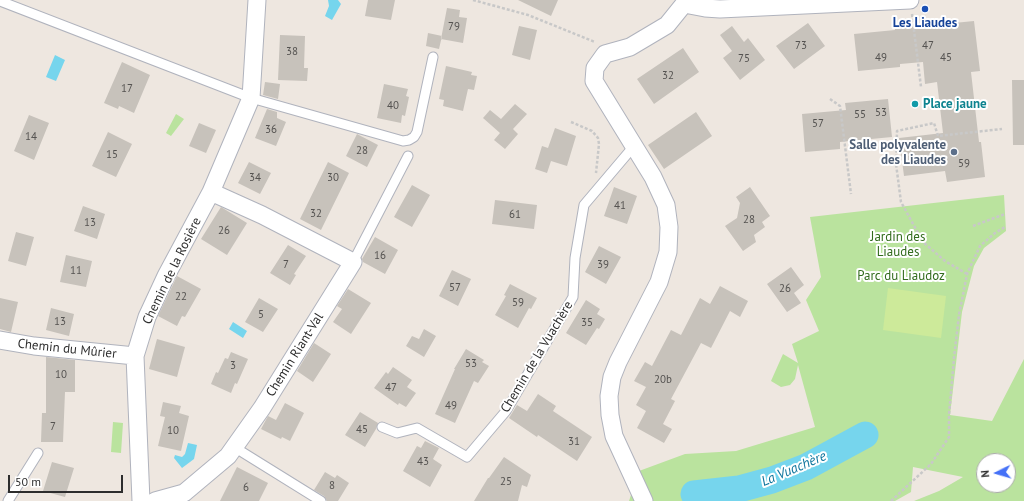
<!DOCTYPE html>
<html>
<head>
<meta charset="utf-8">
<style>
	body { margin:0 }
	#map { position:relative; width:1024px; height:501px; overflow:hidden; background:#eee7e0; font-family:"PT Sans",sans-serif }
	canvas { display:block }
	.north { position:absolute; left:976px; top:453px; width:40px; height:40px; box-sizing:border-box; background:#fff; border:1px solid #ababab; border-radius:50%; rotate:265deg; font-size:11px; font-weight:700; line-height:16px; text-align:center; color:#2d2d2d }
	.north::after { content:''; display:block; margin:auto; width:14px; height:18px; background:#4571f7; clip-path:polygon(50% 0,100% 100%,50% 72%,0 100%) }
	.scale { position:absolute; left:8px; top:475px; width:115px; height:18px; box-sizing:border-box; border:2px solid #2d2d2d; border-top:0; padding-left:5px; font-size:12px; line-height:14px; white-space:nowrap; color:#2d2d2d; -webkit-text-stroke:3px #fff; paint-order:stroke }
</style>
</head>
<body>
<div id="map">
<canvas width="1024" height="501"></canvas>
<div class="north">N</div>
<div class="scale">50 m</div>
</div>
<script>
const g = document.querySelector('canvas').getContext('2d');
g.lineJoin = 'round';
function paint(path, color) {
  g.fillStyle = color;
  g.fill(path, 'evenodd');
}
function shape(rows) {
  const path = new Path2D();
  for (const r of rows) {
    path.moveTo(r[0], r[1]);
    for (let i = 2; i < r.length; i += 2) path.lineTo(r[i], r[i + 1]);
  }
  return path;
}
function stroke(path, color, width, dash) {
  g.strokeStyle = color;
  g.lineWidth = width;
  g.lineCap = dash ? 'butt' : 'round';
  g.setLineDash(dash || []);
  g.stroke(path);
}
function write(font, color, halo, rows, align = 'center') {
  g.font = font + ' "PT Sans",sans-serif';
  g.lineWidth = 4;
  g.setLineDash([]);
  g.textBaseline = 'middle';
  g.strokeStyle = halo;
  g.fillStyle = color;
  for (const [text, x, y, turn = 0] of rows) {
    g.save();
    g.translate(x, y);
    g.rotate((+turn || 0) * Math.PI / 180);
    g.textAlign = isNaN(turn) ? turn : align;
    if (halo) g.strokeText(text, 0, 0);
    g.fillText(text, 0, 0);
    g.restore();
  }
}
const green = shape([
	[176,114,184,119,171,136,166,133],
	[1004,195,1006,231,984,248,974,266,962,312,950,415,992,421,1024,359,1024,501,914,501,939,491,963,477,913,467,911,492,895,501,629,501,639,471,685,454,736,451,815,427,798,365,795,379,790,385,781,387,771,381,783,354,798,363,792,344,819,331,806,300,821,277,810,217],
	[984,461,1008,461,1008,485,984,485],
	[113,422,123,423,121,453,111,452]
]);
const pitch = shape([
	[888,288,946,296,941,338,883,330]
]);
const water = shape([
	[328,0,338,0,341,4,332,20,325,16,329,6],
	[55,55,65,60,56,81,46,77],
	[233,322,247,331,243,338,229,329],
	[188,443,197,445,194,459,182,468,174,458,175,455,182,457,185,454]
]);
const river = shape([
	[694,494,739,489,772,480,806,467,865,435]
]);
const building = shape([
	[368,0,395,0,391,20,365,16],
	[518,0,558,0,551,16],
	[447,8,460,10,459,17,467,18,463,43,441,39],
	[974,21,980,71,971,72,979,142,981,142,985,177,947,182,945,171,904,176,899,138,943,133,937,82,925,84,923,62,900,64,900,67,858,71,854,34,895,30,895,27,911,25,911,26,934,23,934,25],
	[808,23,825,46,794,69,776,46],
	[519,26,537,30,530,60,512,55],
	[732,26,744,42,748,38,765,60,740,80,723,58,732,51,720,35],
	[428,33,442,36,439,49,426,46],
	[280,35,305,36,304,68,308,68,307,81,278,80],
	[683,48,699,72,654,104,637,79],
	[122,62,150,75,134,113,119,106,118,109,104,103],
	[446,66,472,72,471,75,477,76,474,90,468,89,463,111,443,106,444,100,439,99],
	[1012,80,1024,80,1024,145,1013,145],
	[265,82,280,84,278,99,263,95],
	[384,84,408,89,406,96,409,97,405,116,402,115,401,123,377,118],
	[888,99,892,137,840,142,840,149,805,152,802,114,846,110,845,103],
	[515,104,527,114,513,129,518,134,505,149,494,140,500,133,483,118,490,110,501,119],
	[267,109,277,112,277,118,286,122,276,146,255,138],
	[696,112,712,136,664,169,648,145],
	[29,115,49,123,34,160,14,151],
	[199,123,216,130,206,153,189,146],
	[555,128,576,136,567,166,551,161,547,173,535,169,542,146,548,148],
	[108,132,132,144,116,177,92,166],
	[357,134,378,145,367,167,346,156],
	[249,162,271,173,260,194,238,183],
	[328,162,349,173,321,230,300,219],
	[412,185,430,195,412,227,394,217],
	[614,187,637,196,627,224,604,216],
	[750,187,770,216,762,222,765,227,754,235,756,242,743,251,725,226,737,218,740,203,736,197],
	[495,200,537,205,534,229,492,224],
	[83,206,105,214,97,239,74,231],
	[221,207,247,223,227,255,201,239],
	[16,232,34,237,26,266,8,261],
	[375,237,398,250,385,274,363,262,362,259],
	[288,245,306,256,294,274,296,275,290,285,270,273],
	[599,246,621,257,606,284,585,272],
	[66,255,92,261,86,287,60,282],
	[791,267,804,285,794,293,801,303,787,312,767,284],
	[452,270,471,279,458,306,439,296],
	[177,276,201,289,185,317,182,316,177,326,158,316],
	[510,284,537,298,531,309,529,308,518,328,495,315,506,296,504,295],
	[720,286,748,301,740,317,730,311,711,348,701,343,671,399,675,401,663,424,672,429,664,443,637,428,646,411,636,405,646,387,634,381,645,362,652,366,671,330,681,335,700,298,710,304],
	[348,289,371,303,351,334,333,322,342,309,337,306],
	[0,298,18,302,11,332,0,329],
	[259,298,278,309,263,332,245,322],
	[586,300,600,309,597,314,605,319,599,329,597,328,586,345,566,333],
	[51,308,74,314,69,336,46,330],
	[424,329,436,336,424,357,406,346,412,336,419,339],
	[157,339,185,347,177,377,149,369],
	[314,343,331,354,313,382,297,371],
	[466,349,484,360,482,362,489,366,478,383,474,381,455,423,435,414,455,369,454,369],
	[231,352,248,359,237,384,235,383,231,393,211,384,216,372,218,373,225,358,228,359],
	[46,357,75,360,75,392,65,392,63,442,41,442,42,413,46,413],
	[393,367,412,380,407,387,416,393,406,407,399,403,398,405,374,388,386,372,388,374],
	[538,394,556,406,553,411,592,437,577,461,538,435,537,437,509,418,517,405,527,411],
	[163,402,181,406,179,413,189,416,181,451,158,446,165,417,160,416],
	[285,403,304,413,290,441,282,437,281,439,261,429,268,416,276,420],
	[360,412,378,423,376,429,365,447,345,435],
	[425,441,439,448,433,459,442,465,430,487,403,471,417,446,421,448],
	[504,457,531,475,527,487,522,485,518,501,474,501,488,478,489,478],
	[52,462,74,468,65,497,43,491],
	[237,467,268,483,259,501,220,501],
	[325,472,335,478,337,475,349,483,338,501,327,501,324,496,314,490]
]);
const path = shape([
	[473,0,528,15,595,42],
	[912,14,921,87],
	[830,99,840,106,851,194],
	[571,122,592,131,598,138,599,144,596,173],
	[973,226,1005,214],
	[967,274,945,261,923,242,901,202,896,164,897,131,934,123,938,136,1002,129],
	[891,501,931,464,949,437,949,415,954,358,959,315,967,274,980,246,995,233,1005,227]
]);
const lane = shape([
	[0,1,251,98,403,141,409,140,414,137,417,132,433,57],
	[353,262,408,156],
	[382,427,397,433,417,428,467,457,506,411,573,297,575,258,584,205,634,146],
	[234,447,321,501],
	[8,501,38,453]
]);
const street = shape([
	[684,4,705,8,720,9,910,0],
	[0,340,34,346,135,356],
	[141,501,135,356,147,317,166,276,211,192,251,98,257,0],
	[155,501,184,493,228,456,262,408,353,262,262,215,211,192],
	[644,501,614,436,610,415,609,396,612,377,618,362,659,282,668,252,669,227,666,205,653,177,594,81,595,68,605,54,630,47,667,25,684,4]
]);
const markers = [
	[925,9,4,"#1a4fb4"],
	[915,104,4,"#0f9aa8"],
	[954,152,4,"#5c6f8a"]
];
const numberNames = [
	["79",454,27],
	["73",801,46],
	["47",928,46],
	["38",292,52],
	["49",881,58],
	["45",946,58],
	["75",744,59],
	["32",668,76],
	["17",127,89],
	["40",393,106],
	["53",881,113],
	["55",860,115],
	["57",818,124],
	["36",271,130],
	["14",31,137],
	["28",362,151],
	["15",112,155],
	["59",964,164],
	["34",255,178],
	["30",333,178],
	["41",620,206],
	["32",316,214],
	["61",515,215],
	["28",749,220],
	["13",90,223],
	["26",224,231],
	["16",380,256],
	["7",286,265],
	["39",603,265],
	["11",76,271],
	["57",455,288],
	["26",785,289],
	["22",181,297],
	["59",518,303],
	["5",261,315],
	["13",60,322],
	["35",587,323],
	["53",471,364],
	["3",233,366],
	["10",61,375],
	["20b",663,380],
	["47",391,388],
	["49",451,406],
	["7",53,427],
	["45",362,430],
	["10",173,431],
	["31",574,442],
	["43",423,462],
	["25",506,482],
	["8",332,486],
	["6",246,488]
];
const transitNames = [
	["Les Liaudes",925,23]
];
const cultureNames = [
	["Place jaune",923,104]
];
const serviceNames = [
	["Salle polyvalente",946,145],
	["des Liaudes",946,160]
];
const parkNames = [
	["Jardin des",898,237],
	["Liaudes",898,252],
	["Parc du Liaudoz",901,276]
];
const streetNames = [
	["Chemin de la Rosière",172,271,-64],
	["Chemin du Mûrier",67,349,6],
	["Chemin Riant-Val",295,355,-58],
	["Chemin de la Vuachère",537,357,-59]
];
const waterNames = [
	["La Vuachère",794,469,-23]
];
paint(green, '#bae39e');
paint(pitch, '#cdea9a');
paint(water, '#76d5ed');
stroke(river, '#76d5ed', 27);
paint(building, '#c7c2bb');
stroke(lane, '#b0b3bd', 11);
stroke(street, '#b0b3bd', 19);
stroke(path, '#c8c8c8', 2.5, [3, 2]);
stroke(lane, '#fff', 9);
stroke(street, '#fff', 17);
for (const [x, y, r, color] of markers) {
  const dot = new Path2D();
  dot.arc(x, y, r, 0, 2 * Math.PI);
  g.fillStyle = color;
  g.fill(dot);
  stroke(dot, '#fff', 1.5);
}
write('11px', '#545250', null, numberNames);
write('bold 13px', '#164399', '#fff', transitNames);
write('bold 13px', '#0d838f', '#fff', cultureNames, 'left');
write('bold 13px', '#4e5e75', '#fff', serviceNames, 'right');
write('13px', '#326b1d', '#fff', parkNames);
write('13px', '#2d2d2d', '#fff', streetNames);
write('italic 14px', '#10769e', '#fff', waterNames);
</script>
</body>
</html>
